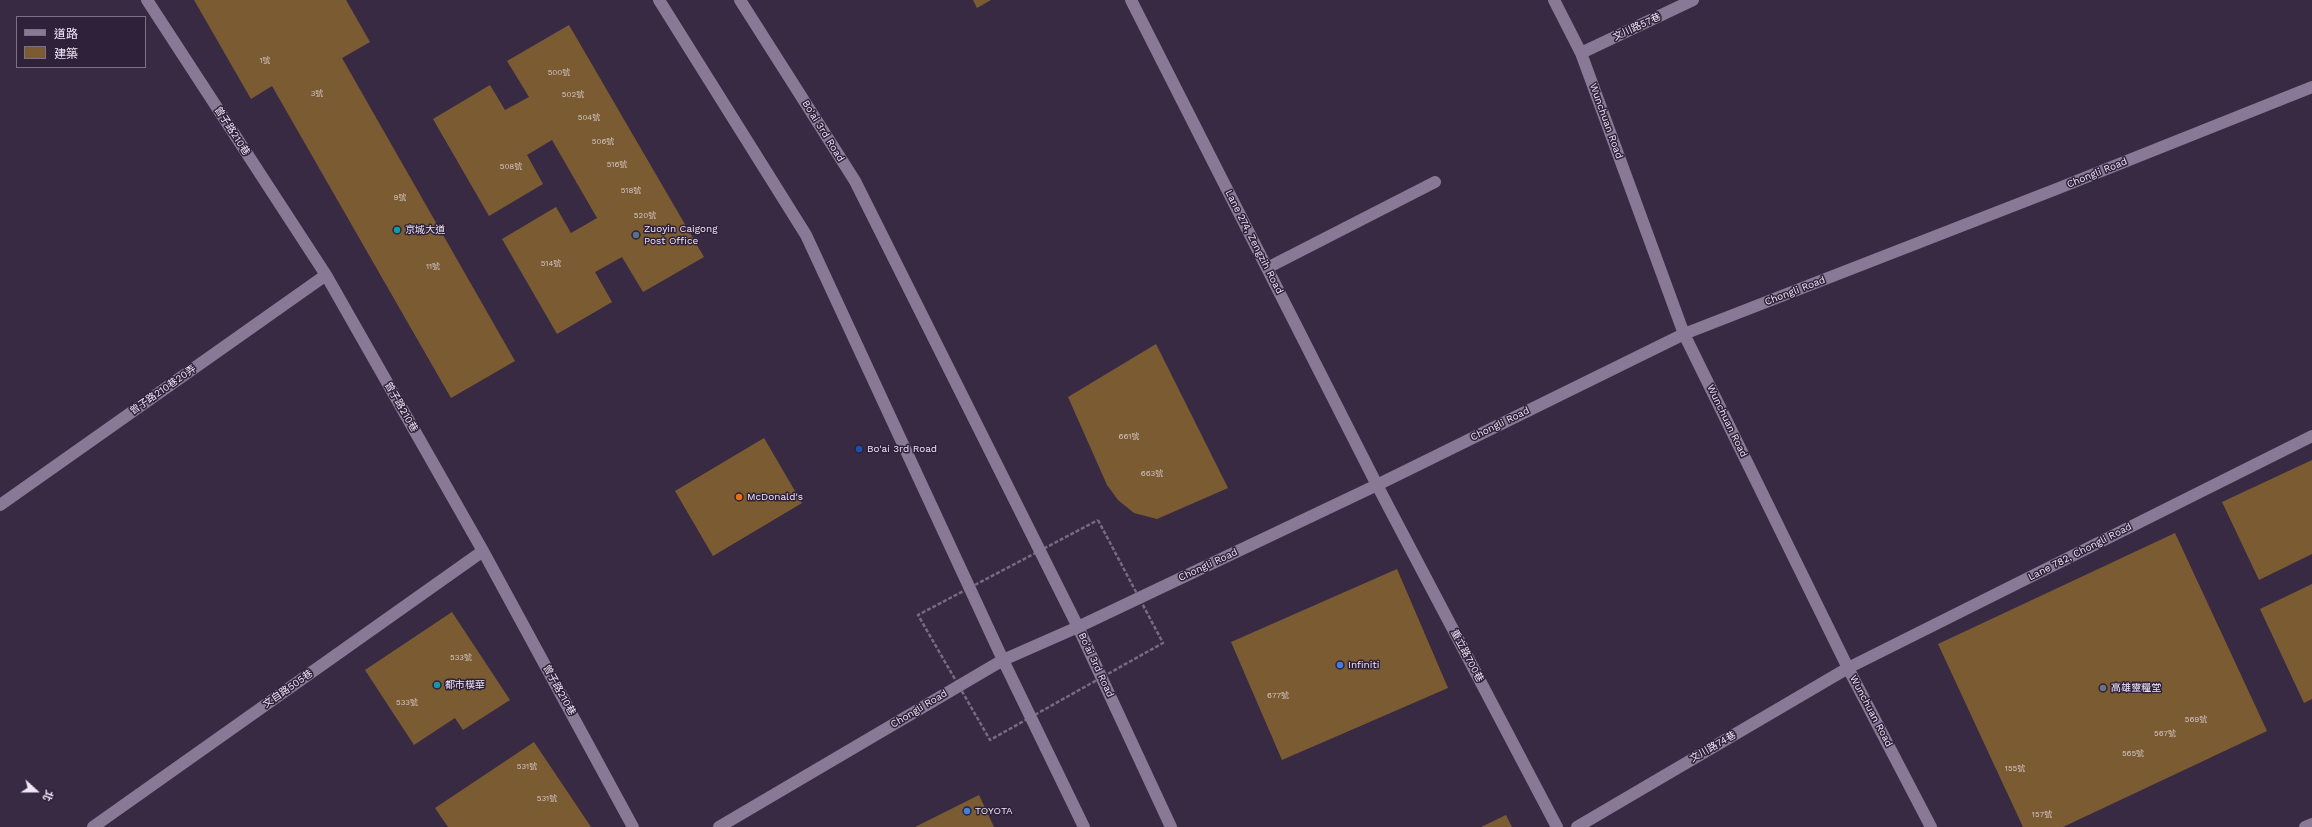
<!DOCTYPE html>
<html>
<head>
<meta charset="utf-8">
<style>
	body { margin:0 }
	#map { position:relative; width:2312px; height:827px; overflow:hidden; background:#392a44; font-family:"Work Sans","Noto Sans TC",sans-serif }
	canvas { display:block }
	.legend { position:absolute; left:16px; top:16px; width:130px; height:52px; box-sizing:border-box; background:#2f2139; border:1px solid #7c7085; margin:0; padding:5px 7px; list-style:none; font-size:12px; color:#f0e7f8 }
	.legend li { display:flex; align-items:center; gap:8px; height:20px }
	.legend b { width:20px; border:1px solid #7c7085 }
	.north { position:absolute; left:16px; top:771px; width:40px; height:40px; -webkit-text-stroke:3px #2f2139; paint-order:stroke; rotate:111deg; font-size:11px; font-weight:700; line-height:16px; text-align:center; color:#f0e7f8 }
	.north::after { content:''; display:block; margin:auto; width:14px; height:18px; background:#f0e7f8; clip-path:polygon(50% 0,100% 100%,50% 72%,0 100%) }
</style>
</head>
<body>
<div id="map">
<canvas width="2312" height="827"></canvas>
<ul class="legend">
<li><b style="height:5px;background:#897896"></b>道路</li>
<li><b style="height:11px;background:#7b5c32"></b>建築</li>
</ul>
<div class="north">北</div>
</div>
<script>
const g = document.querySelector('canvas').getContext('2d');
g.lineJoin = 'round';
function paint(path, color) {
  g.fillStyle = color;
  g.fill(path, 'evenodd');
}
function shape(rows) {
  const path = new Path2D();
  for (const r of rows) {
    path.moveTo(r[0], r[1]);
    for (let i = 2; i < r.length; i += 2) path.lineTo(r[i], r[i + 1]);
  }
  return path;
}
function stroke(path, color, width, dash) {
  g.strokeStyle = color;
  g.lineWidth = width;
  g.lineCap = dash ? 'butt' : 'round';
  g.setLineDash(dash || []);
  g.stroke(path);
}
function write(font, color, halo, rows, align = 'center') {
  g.font = font + ' "Work Sans","Noto Sans TC",sans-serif';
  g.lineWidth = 3;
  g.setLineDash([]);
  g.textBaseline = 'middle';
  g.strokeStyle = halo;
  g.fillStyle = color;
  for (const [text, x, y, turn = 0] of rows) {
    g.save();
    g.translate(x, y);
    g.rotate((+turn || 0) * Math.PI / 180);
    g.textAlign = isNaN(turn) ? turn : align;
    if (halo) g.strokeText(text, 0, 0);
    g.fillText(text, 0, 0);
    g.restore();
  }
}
const building = shape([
	[194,0,346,0,370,42,342,58,515,361,451,398,272,86,251,99],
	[973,0,991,0,977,8],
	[569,25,704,257,643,292,622,257,595,272,612,302,557,334,502,239,556,207,571,233,597,218,552,140,527,155,543,184,489,216,433,119,490,85,505,110,529,97,507,61],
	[1156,344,1228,488,1157,519,1134,513,1118,500,1107,485,1068,397],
	[764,438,802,503,713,556,675,491],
	[2312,460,2312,554,2259,580,2222,502],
	[2175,533,2267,731,2063,827,2023,827,1938,644],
	[1397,569,1448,688,1282,760,1231,642],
	[2312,584,2312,699,2304,703,2260,609],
	[452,612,510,700,463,730,455,718,414,745,365,670],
	[534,742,591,827,448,827,435,808],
	[979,795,994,827,915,827],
	[1506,815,1512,827,1481,827]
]);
const path = shape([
	[1098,520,1163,643,990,740,918,615,1098,520]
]);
const minor = shape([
	[147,0,326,275,483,551,633,827],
	[659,0,806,235,1003,660,1084,827],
	[740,0,855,181,1078,627,1171,827],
	[1131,0,1377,485,1557,827],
	[1554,0,1581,53,1684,334,1848,668,1931,827],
	[1581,53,1693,0],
	[1267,268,1435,182],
	[0,505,326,275],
	[93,827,483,551],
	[719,827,1003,660,1078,627,1377,485,1684,334,2059,188,2312,87],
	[1577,827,1848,668,2312,436],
	[2305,827,2312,824]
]);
const markers = [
	[397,230,4,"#0f9aa8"],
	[636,235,4,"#5c6f8a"],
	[859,449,4,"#1a4fb4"],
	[739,497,4,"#e8710a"],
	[1340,665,4,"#3f7fe0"],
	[437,685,4,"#0f9aa8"],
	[2103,688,4,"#6b7280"],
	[967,811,4,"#3f7fe0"]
];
const numberNames = [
	["1號",265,61],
	["500號",559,73],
	["3號",317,94],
	["502號",573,95],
	["504號",589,118],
	["506號",603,142],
	["516號",617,165],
	["508號",511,167],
	["518號",631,191],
	["9號",400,198],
	["520號",645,216],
	["514號",551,264],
	["11號",433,267],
	["661號",1129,437],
	["663號",1152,474],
	["533號",461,658],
	["677號",1278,696],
	["533號",407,703],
	["569號",2196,720],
	["567號",2165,734],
	["565號",2133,754],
	["531號",527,767],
	["155號",2015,769],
	["531號",547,799],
	["157號",2042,815]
];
const streetNames = [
	["文川路57巷",1637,27,-25],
	["Wunchuan Road",1606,121,70],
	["曾子路210巷",232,131,57],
	["Bo'ai 3rd Road",823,131,58],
	["Chongli Road",2097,173,-22],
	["Lane 274, Zengzih Road",1254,242,63],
	["Chongli Road",1795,291,-21],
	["曾子路210巷20弄",163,390,-35],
	["曾子路210巷",401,407,60],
	["Wunchuan Road",1727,421,64],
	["Chongli Road",1500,424,-26],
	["Lane 782, Chongli Road",2080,552,-27],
	["Chongli Road",1208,565,-25],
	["重立路700巷",1467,656,62],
	["Bo'ai 3rd Road",1096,665,65],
	["文自路505巷",288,689,-35],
	["曾子路210巷",559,690,61],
	["Chongli Road",919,709,-31],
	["Wunchuan Road",1871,711,62],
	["文川路74巷",1713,747,-30]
];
const poiNames = [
	["Zuoyin Caigong",644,229],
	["Post Office",644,241],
	["京城大道",405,230],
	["Bo'ai 3rd Road",867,449],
	["McDonald's",747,497],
	["Infiniti",1348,665],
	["都市樸華",445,685],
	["高雄靈糧堂",2111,688],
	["TOYOTA",975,811]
];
paint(building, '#7b5c32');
stroke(path, '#776a81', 2.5, [4, 2]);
stroke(minor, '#897896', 12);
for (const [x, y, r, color] of markers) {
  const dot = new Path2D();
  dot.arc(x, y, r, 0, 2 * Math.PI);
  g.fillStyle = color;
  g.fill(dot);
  stroke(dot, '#2f2139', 1.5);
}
write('8px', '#d3c4c6', null, numberNames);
write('10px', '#f0e7f8', '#2f2139', streetNames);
write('10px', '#f0e7f8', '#2f2139', poiNames, 'left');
</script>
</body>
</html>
